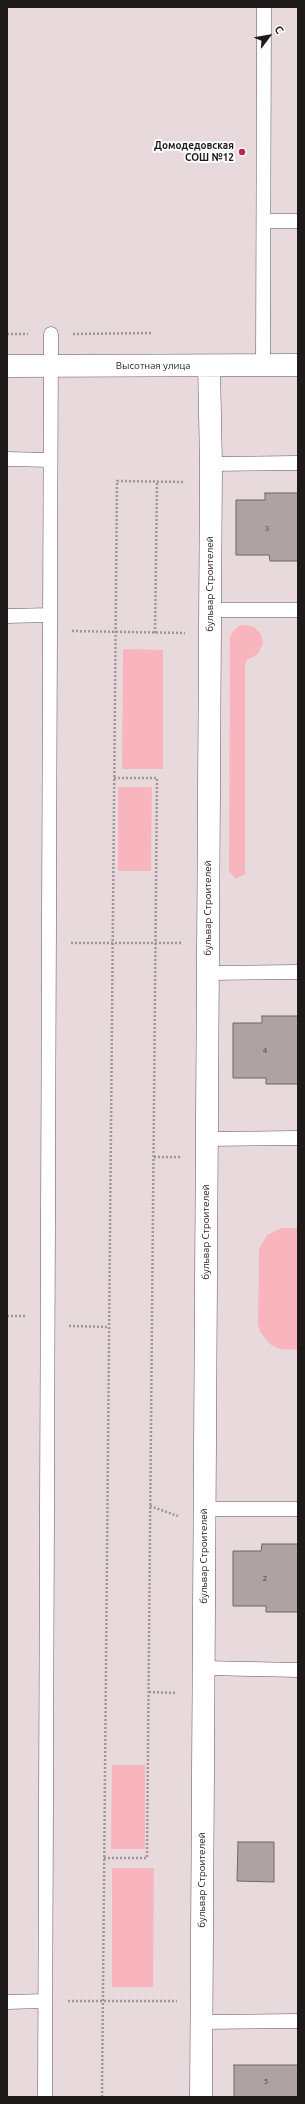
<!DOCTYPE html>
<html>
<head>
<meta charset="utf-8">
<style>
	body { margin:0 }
	#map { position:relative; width:305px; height:2104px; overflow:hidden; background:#e8dadc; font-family:Ubuntu,sans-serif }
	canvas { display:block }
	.frame { position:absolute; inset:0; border:8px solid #1f1a1a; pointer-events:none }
	.north { position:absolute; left:249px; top:16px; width:40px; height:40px; -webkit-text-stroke:3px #fff; paint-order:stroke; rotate:58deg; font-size:11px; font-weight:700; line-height:16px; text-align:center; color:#1f1a1a }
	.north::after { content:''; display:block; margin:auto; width:14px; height:18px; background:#1f1a1a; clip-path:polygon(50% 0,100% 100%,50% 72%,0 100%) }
</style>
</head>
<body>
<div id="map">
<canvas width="305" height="2104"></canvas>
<div class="frame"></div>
<div class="north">С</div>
</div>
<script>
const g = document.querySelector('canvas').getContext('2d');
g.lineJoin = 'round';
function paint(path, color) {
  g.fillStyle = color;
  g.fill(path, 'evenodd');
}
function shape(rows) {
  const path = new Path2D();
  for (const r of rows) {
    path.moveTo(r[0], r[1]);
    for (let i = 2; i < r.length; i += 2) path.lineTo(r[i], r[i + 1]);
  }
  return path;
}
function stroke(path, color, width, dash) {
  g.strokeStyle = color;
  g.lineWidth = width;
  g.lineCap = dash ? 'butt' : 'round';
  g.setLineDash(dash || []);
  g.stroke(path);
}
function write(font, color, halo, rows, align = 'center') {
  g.font = font + ' Ubuntu,sans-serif';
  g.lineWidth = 4;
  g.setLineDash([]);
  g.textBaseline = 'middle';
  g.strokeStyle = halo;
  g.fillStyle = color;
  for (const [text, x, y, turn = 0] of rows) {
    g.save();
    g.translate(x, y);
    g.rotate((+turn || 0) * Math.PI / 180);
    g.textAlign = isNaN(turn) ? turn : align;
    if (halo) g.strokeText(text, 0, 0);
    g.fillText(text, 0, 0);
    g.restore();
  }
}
const green = shape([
	[246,625,254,627,261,634,263,643,258,654,247,660,245,665,245,874,236,879,229,871,230,637,233,631,239,626],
	[123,649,163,650,163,769,122,769],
	[118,787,152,787,151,871,118,871],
	[282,1228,298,1228,298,1350,279,1349,271,1345,260,1332,258,1324,259,1249,267,1235],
	[112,1765,145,1765,145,1849,111,1849],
	[112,1868,154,1868,153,1987,112,1987]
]);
const building = shape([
	[265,493,298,493,298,561,270,561,269,555,236,555,236,500,265,500,265,493],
	[262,1016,298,1016,298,1084,266,1084,266,1078,233,1078,233,1023,262,1023,262,1016],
	[262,1544,298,1544,298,1612,266,1612,266,1606,233,1606,233,1551,261,1551,262,1544],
	[238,1842,274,1842,274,1882,237,1881,238,1842],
	[234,2065,298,2065,298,2097,234,2097,234,2065]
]);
const path = shape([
	[7,334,28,334],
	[73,334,151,333],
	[72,631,185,633],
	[155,633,157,482],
	[71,943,182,943],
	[154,1157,180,1157],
	[7,1316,26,1316],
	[69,1326,109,1327],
	[150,1506,178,1516],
	[149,1692,177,1693],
	[104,1858,147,1858,157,778,114,778],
	[68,2001,177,2001],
	[102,2097,117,481,184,482]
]);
const lane = shape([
	[265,221,298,221],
	[263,365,264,7],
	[7,459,50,460],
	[211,464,298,463],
	[210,610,298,610],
	[7,616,50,615],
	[208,973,298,972],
	[207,1139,298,1138],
	[204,1509,298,1509],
	[204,1668,298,1670],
	[7,2002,45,2001],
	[202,2022,298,2021],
	[45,2097,51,334]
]);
const street = shape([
	[7,366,298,365],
	[201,2097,211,464,209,366]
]);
const markers = [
	[242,152,4,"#b72751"]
];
const numberNames = [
	["3",267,528],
	["4",265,1050],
	["2",265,1578],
	["5",266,2081]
];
const poiNames = [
	["Домодедовская",234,146],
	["СОШ №12",234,158]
];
const streetNames = [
	["Высотная улица",153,366],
	["бульвар Строителей",210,584,-90],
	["бульвар Строителей",208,908,-90],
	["бульвар Строителей",206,1232,-90],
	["бульвар Строителей",204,1556,-90],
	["бульвар Строителей",202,1880,-90]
];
paint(green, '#f8b5be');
paint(building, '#afa2a3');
stroke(building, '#716567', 1);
stroke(lane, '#625657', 15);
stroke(street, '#625657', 23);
stroke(path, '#a19697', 2.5, [2, 2]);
stroke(lane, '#fff', 14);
stroke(street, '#fff', 22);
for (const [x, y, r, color] of markers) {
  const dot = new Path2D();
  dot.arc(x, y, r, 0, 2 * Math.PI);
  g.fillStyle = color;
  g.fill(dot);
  stroke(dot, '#fff', 1.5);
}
write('8px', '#433c3c', null, numberNames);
write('bold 10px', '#1f1a1a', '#fff', poiNames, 'right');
write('10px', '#1f1a1a', '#fff', streetNames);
</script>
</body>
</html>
